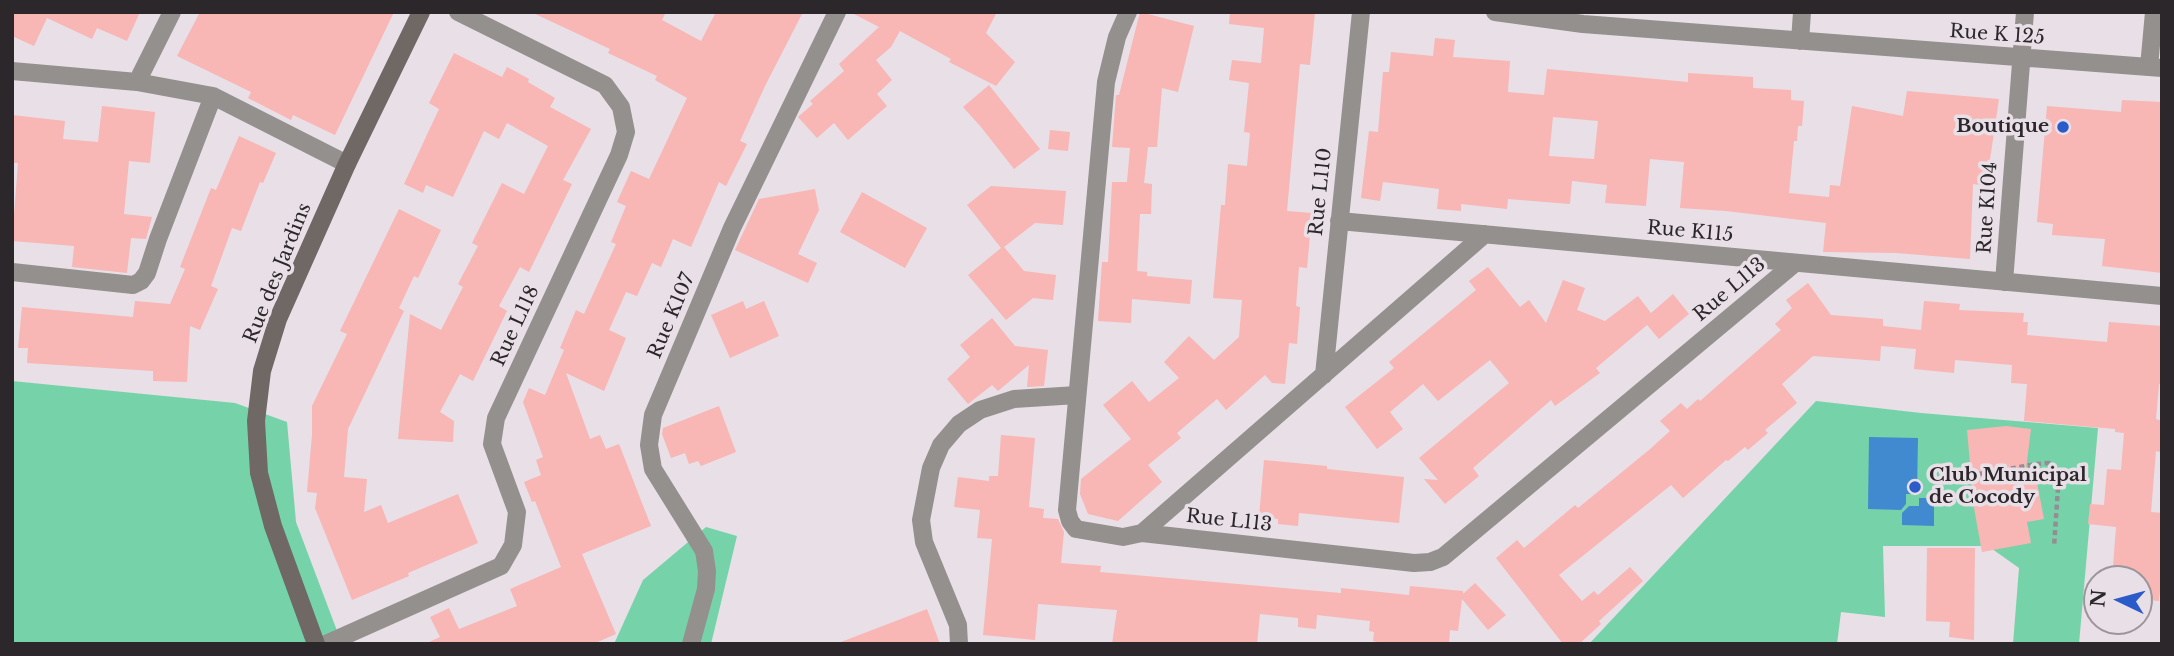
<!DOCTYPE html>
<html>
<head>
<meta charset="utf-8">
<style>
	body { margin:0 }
	#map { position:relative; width:2174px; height:656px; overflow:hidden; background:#e8dfe7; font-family:"Libre Baskerville",serif }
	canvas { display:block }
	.frame { position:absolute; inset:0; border:14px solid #2b272a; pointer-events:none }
	.north { position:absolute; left:2083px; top:565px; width:70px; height:70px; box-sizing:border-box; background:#e8dfe7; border:2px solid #9c959b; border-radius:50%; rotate:275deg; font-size:19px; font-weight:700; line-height:28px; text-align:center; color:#2b272a }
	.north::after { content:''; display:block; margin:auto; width:24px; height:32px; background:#2b5ac9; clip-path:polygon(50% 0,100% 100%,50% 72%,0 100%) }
</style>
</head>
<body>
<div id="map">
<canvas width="2174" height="656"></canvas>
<div class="frame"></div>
<div class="north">N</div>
</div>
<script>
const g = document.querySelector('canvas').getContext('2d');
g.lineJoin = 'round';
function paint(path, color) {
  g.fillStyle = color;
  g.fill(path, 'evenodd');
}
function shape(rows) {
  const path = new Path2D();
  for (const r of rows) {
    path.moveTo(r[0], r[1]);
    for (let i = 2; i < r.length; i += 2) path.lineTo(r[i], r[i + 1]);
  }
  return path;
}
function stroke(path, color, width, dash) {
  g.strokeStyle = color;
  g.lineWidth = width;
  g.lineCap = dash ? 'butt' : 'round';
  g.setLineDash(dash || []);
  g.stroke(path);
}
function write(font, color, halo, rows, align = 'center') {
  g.font = font + ' "Libre Baskerville",serif';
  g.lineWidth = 7;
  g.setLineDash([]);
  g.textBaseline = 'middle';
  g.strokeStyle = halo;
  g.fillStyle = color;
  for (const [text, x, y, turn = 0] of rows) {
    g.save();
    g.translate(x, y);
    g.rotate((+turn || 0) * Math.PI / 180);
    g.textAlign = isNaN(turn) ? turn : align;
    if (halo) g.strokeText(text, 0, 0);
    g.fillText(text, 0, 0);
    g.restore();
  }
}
const green = shape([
	[12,381,235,403,287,422,296,522,342,644,12,644],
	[1816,401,1921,413,2098,428,2079,644,2013,644,2019,568,1988,546,1883,546,1885,617,1841,612,1837,644,1589,644],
	[706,527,737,536,711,644,614,644,643,580]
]);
const water = shape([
	[1869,437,1918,438,1917,494,1906,494,1906,504,1901,510,1868,509],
	[1919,498,1934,498,1934,526,1902,525,1902,513,1909,506,1919,506]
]);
const building = shape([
	[12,12,140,12,127,41,97,28,92,39,47,18,34,46,12,36],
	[200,12,394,12,335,135,293,115,291,120,248,98,251,92,177,56],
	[531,12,666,12,662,20,701,41,716,12,803,12,765,86,740,141,747,144,726,186,719,182,691,247,673,239,661,267,652,263,637,296,626,292,609,330,626,338,604,391,566,373,590,439,600,435,606,449,619,444,651,526,582,554,616,634,593,644,425,644,440,637,430,617,449,608,459,629,517,606,510,589,561,567,535,501,532,502,524,482,541,475,536,460,543,457,523,402,529,388,545,395,564,350,560,348,576,310,584,314,616,244,611,242,626,206,617,202,631,171,649,179,687,98,655,80,657,76,608,53,610,49],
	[850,12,997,12,986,33,1015,62,996,86,949,62,951,59,900,31,891,47,876,60,892,80,877,94,887,106,848,140,834,123,817,138,798,117,799,116,813,104,810,101,844,71,839,64,879,27],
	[1140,12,1194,26,1178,92,1162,88,1157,147,1148,147,1144,183,1152,184,1151,214,1140,214,1137,271,1147,272,1147,276,1192,280,1190,304,1132,299,1131,323,1098,321,1102,262,1108,262,1112,182,1127,182,1130,148,1112,147,1116,95,1119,95],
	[1230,12,1315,12,1310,65,1300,64,1287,211,1312,213,1307,268,1299,267,1296,306,1300,307,1297,344,1289,343,1285,384,1272,383,1265,375,1226,410,1217,399,1177,433,1181,438,1148,465,1162,482,1118,521,1088,514,1080,494,1081,479,1131,439,1103,405,1132,381,1149,402,1179,378,1164,362,1189,336,1214,360,1239,337,1242,300,1213,298,1221,205,1225,205,1228,164,1247,166,1250,133,1244,132,1249,83,1229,80,1232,60,1261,63,1264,28,1229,24],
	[1435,38,1455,40,1453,57,1510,61,1508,92,1544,95,1547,69,1688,82,1688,73,1753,77,1753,88,1791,90,1791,100,1804,101,1802,126,1798,126,1797,141,1794,141,1789,193,1829,197,1830,185,1840,186,1852,106,1903,116,1907,91,1999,99,1986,186,1973,184,1970,259,1896,253,1823,252,1826,223,1726,211,1680,208,1684,162,1650,159,1646,206,1605,203,1607,185,1572,181,1570,204,1508,199,1507,209,1461,204,1461,211,1437,209,1439,189,1383,182,1380,201,1361,198,1369,131,1378,132,1383,72,1389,72,1391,52,1433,56],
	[1553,117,1598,121,1594,159,1549,156],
	[454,53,502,77,507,67,529,79,528,82,555,98,550,107,591,129,563,180,572,184,529,272,520,267,499,306,507,311,473,381,460,374,440,412,454,421,453,442,398,439,410,314,441,330,463,287,458,284,478,246,472,243,502,183,524,194,548,146,507,123,499,139,484,131,453,197,426,185,423,193,404,184,439,109,429,103],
	[989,85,1040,149,1014,169,981,127,963,107],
	[2122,100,2162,102,2162,273,2102,266,2105,239,2052,235,2053,224,2037,222,2047,106,2121,112],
	[102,106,155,112,150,163,129,161,124,214,152,217,146,239,131,238,127,273,72,267,74,246,12,241,18,163,12,163,12,115,65,121,63,139,98,142],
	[1050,130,1070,132,1068,151,1048,149],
	[239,136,276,153,263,183,260,182,241,231,232,228,211,286,218,289,200,330,190,326,187,382,153,381,153,371,27,363,28,348,18,348,22,307,133,317,135,301,170,304,185,269,180,267,211,188,216,190],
	[991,186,1066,191,1063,225,1035,223,1004,247,1024,271,1056,275,1053,300,1033,298,1006,320,968,275,1001,248,967,205],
	[815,189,819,210,798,254,817,263,808,283,735,250,759,199],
	[862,192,927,228,905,268,840,232],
	[399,209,441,230,418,278,414,276,399,308,404,311,348,429,344,477,367,479,364,512,381,505,388,523,458,494,478,543,408,573,409,576,352,600,315,508,317,493,307,492,312,435,312,406,347,334,340,331],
	[1488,267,1520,307,1529,300,1546,323,1563,280,1585,288,1577,310,1605,321,1638,296,1651,313,1673,294,1689,314,1659,339,1647,325,1596,368,1600,373,1555,406,1551,400,1473,468,1479,476,1445,504,1424,479,1438,480,1419,458,1509,383,1490,360,1438,401,1423,384,1390,412,1403,429,1377,449,1345,407,1394,368,1389,362,1476,290,1469,281],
	[1808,283,1831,315,1883,319,1883,326,1921,330,1924,301,1960,304,1959,310,2024,313,2023,322,2028,322,2027,335,2107,342,2109,322,2162,326,2162,383,2159,384,2156,419,2162,421,2162,435,2160,452,2156,451,2151,512,2162,513,2162,570,2159,601,2139,599,2139,579,2112,579,2116,527,2088,524,2090,504,2104,505,2107,469,2121,470,2124,433,2115,432,2115,429,2024,421,2027,384,2011,383,2012,365,1955,360,1954,373,1914,369,1916,349,1881,346,1880,361,1813,356,1782,384,1797,403,1765,430,1768,433,1748,450,1745,447,1728,461,1726,460,1683,498,1671,485,1559,575,1582,601,1594,591,1598,595,1630,567,1643,581,1599,621,1601,624,1579,644,1563,644,1496,558,1517,540,1524,548,1575,505,1578,508,1649,450,1670,431,1660,421,1681,403,1687,409,1698,399,1700,401,1781,330,1775,324,1792,308,1786,300],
	[743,301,746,309,764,301,779,336,730,358,711,315],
	[992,318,1015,346,1048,350,1044,386,1027,387,1029,365,998,391,992,385,968,404,947,379,970,357,960,345],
	[719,406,736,452,701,466,698,461,689,464,685,453,671,458,662,434,663,428],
	[2006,426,2031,429,2026,469,2034,467,2044,519,2027,522,2031,543,1982,552,1970,486,1972,486,1967,430],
	[1001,435,1035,438,1029,507,1044,509,1043,518,1058,519,1064,532,1061,563,1101,566,1100,572,1341,593,1341,588,1409,595,1410,586,1463,591,1463,594,1475,583,1506,615,1488,630,1462,599,1458,631,1450,630,1449,644,1384,644,1373,641,1374,632,1369,631,1370,621,1317,615,1316,629,1298,627,1298,618,1260,614,1257,644,1112,644,1117,610,1038,604,1035,640,983,635,992,539,977,538,980,510,954,507,958,477,989,481,989,476,998,476],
	[1264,460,1327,466,1327,469,1404,477,1399,523,1299,513,1298,526,1278,524,1278,519,1259,517],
	[1927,548,1975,548,1974,640,1949,637,1950,622,1926,621],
	[927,609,940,644,841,644,841,642]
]);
const path = shape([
	[1944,480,2037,464,2049,463,2057,468,2059,473,2054,547]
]);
const minor = shape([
	[1128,12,1117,37,1106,82,1067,510,1070,521,1076,529,1123,537,1142,533,1414,563,1430,562,1443,557,1795,263],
	[1495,12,1583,24,2162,68],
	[1800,41,1802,12],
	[2149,67,2154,12],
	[12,71,137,82,213,96,347,164],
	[137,82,172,12],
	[1339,221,2162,296],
	[12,272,133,285,141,281,147,273,158,239,213,96],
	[2004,282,2025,12],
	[1324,375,1361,12],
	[1142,533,1485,234],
	[326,644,501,566,513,545,517,512,492,444,496,418,619,155,626,132,621,107,605,85,458,12],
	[691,644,706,589,707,571,704,551,653,469,649,445,653,415,732,228,837,12],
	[959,644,958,625,924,542,921,520,931,468,941,445,959,424,980,410,1014,399,1077,395]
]);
const secondary = shape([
	[316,644,273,526,259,473,256,421,262,371,278,319,347,164,421,12]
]);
const markers = [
	[2063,127,7,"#2b5ac9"],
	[1915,487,7,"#2b5ac9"]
];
const streetNames = [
	["Rue K 125",1997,35,4],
	["Rue L110",1321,192,-84],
	["Rue K104",1988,208,-86],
	["Rue K115",1690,232,5],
	["Rue des Jardins",278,273,-68],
	["Rue L113",1730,290,-40],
	["Rue K107",672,316,-67],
	["Rue L118",516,326,-65],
	["Rue L113",1229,521,6]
];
const poiNames = [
	["Boutique",2049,127],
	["Club Municipal",1929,476,"left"],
	["de Cocody",1929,498,"left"]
];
paint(green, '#76d3a9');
paint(water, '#428acf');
paint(building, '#f8b6b5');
stroke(path, '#948d93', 4.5, [5, 3.5]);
stroke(minor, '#94908d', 18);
stroke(secondary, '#6f6865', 18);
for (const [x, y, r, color] of markers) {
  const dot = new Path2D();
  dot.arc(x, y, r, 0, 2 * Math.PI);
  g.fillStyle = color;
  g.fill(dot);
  stroke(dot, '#e8dfe7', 2.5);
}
write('19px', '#2b272a', '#e8dfe7', streetNames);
write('bold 19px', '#2b272a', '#e8dfe7', poiNames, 'right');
</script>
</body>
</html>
